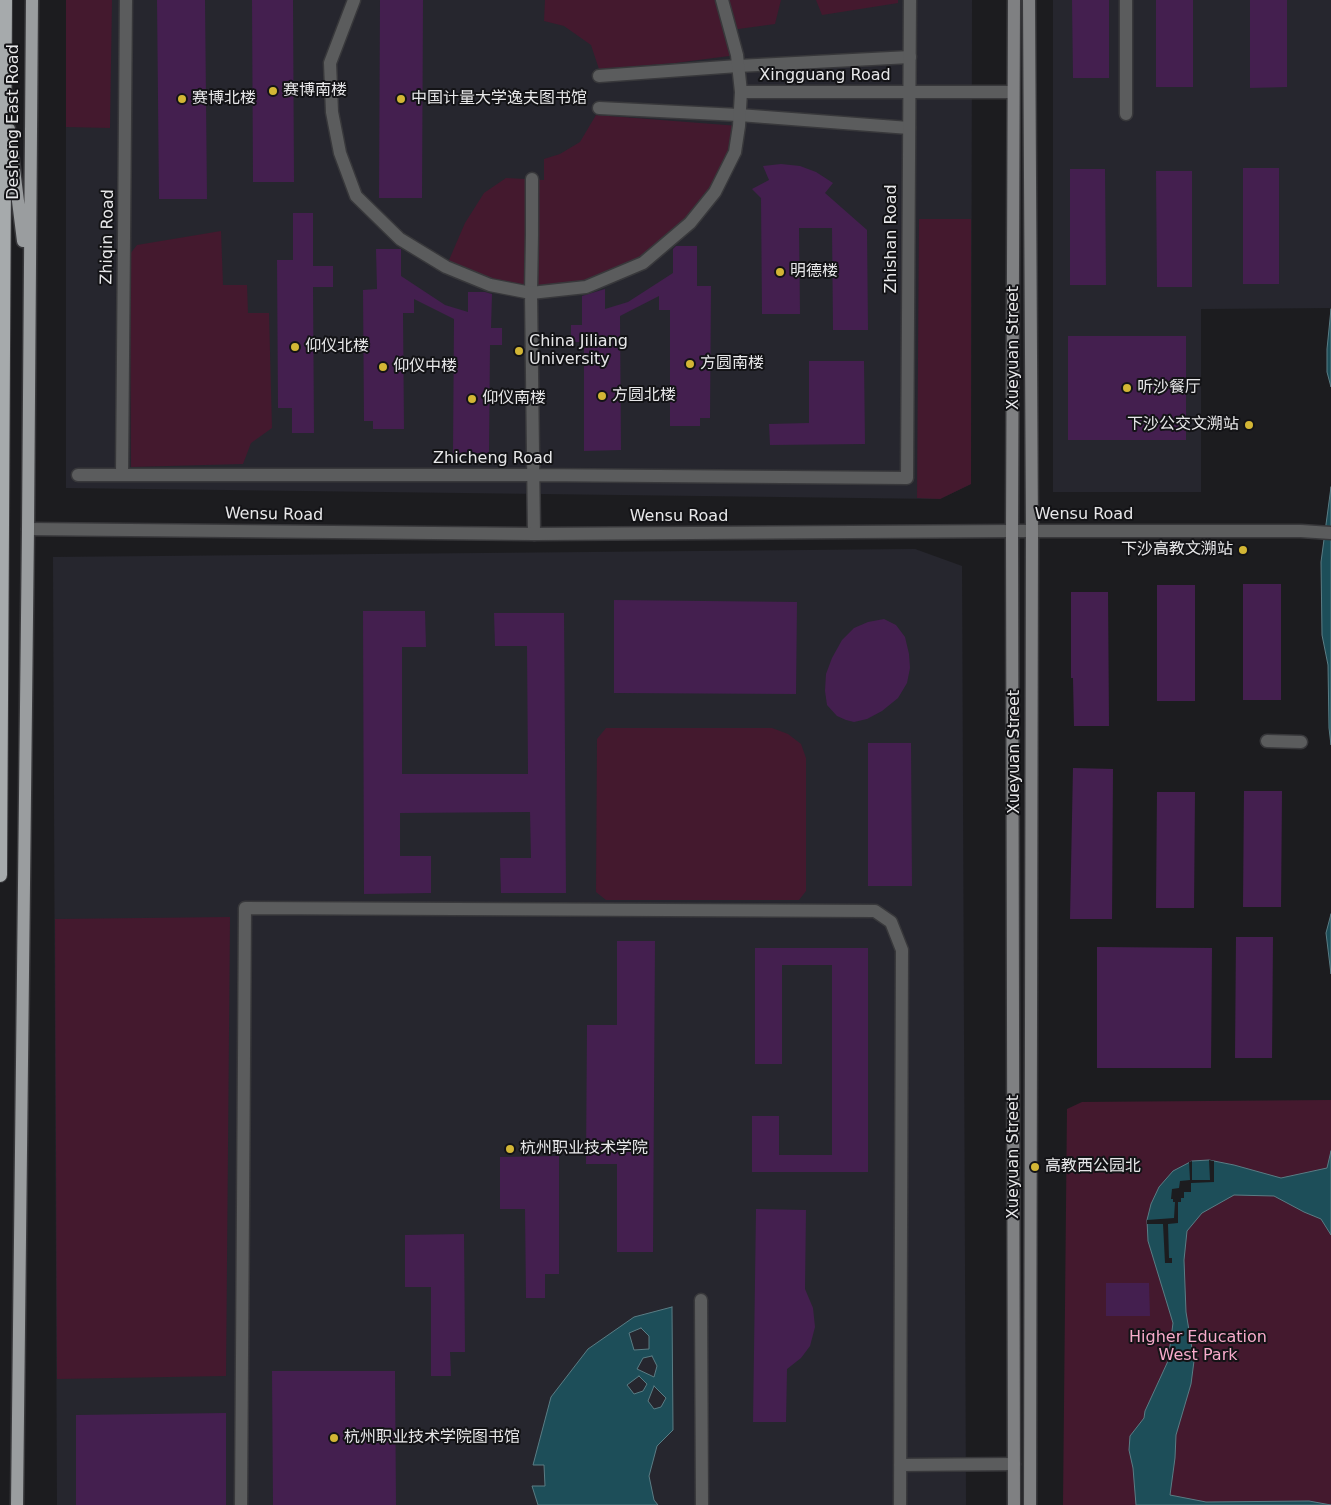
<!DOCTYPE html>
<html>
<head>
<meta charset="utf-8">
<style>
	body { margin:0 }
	canvas { display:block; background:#1c1c1f }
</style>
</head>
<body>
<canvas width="1331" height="1505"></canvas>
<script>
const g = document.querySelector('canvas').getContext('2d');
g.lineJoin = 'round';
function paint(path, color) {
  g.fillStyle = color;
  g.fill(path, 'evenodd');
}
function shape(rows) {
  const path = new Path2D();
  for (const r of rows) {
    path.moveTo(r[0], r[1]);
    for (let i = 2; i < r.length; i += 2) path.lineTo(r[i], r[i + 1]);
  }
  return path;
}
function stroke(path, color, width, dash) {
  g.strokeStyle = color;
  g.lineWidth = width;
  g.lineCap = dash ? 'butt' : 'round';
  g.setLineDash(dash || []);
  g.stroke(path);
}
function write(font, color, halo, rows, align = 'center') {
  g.font = font + ' "DejaVu Sans","Noto Sans SC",sans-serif';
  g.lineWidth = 4;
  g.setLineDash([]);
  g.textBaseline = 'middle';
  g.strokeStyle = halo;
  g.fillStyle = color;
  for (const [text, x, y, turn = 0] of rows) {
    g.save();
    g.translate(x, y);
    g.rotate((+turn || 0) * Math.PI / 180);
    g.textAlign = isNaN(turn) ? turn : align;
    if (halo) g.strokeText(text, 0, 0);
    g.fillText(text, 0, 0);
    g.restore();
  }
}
const built = shape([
	[66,0,972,0,971,484,940,499,66,488],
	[1053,0,1331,0,1331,308,1201,309,1201,492,1053,492],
	[915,549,962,566,966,1505,57,1505,53,557]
]);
const green = shape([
	[66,0,112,0,110,128,66,127],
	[545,0,781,0,775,24,731,30,737,55,675,63,599,69,591,45,564,26,544,21],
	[816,0,898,0,898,3,822,15],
	[596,115,739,126,715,192,643,263,586,287,531,293,446,267,465,223,484,193,506,178,544,180,544,159,560,154,580,142],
	[919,219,971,219,971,484,940,499,917,498],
	[221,231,223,285,247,285,248,313,269,313,272,428,251,443,243,464,131,467,130,254,137,245],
	[606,728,772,728,788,734,801,744,806,758,806,891,799,900,606,900,596,892,597,739],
	[230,917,226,1376,57,1379,55,919],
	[1331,1100,1331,1505,1063,1505,1067,1109,1082,1102]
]);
const water = shape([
	[1331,309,1331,387,1327,372,1327,349,1331,309],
	[1331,487,1331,745,1329,728,1328,665,1322,635,1321,562,1331,487],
	[1331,914,1331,974,1326,933,1331,914],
	[1331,1151,1331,1235,1321,1219,1304,1212,1274,1196,1234,1195,1202,1213,1187,1231,1184,1260,1186,1312,1194,1361,1191,1384,1176,1435,1175,1458,1170,1495,1206,1502,1309,1501,1331,1505,1136,1505,1133,1468,1129,1450,1130,1436,1144,1418,1145,1411,1168,1361,1173,1323,1148,1241,1147,1220,1151,1204,1159,1187,1173,1171,1192,1161,1209,1160,1234,1165,1281,1178,1327,1168,1331,1151],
	[672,1307,673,1430,657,1446,649,1476,654,1500,658,1505,538,1505,532,1486,545,1486,544,1465,533,1465,551,1397,588,1349,634,1317,672,1307],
	[641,1328,649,1336,649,1349,634,1350,629,1333,641,1328],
	[652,1356,657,1366,654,1377,637,1369,643,1358,652,1356],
	[639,1376,647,1384,643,1391,634,1394,627,1385,639,1376],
	[654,1386,666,1398,661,1407,654,1409,648,1401,654,1386]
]);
const pier = shape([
	[1209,1160,1214,1161,1214,1182,1191,1183,1191,1192,1184,1192,1184,1198,1181,1198,1181,1202,1178,1202,1178,1223,1168,1224,1169,1258,1172,1258,1172,1263,1165,1263,1163,1224,1147,1224,1147,1220,1174,1218,1175,1202,1173,1202,1173,1199,1171,1199,1172,1189,1179,1188,1180,1181,1190,1180,1189,1162,1192,1161,1192,1180,1210,1180]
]);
const building = shape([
	[157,0,205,0,207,199,159,199],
	[252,0,293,0,294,182,253,182],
	[380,0,423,0,422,198,379,198],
	[1072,0,1109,0,1109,78,1073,78],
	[1156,0,1193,0,1193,87,1156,87],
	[1250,0,1287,0,1287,87,1250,88],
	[781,164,800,166,816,172,833,183,825,193,867,230,868,330,833,330,832,228,799,228,800,314,762,314,761,198,752,189,769,180,763,166],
	[1243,168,1279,168,1279,284,1243,284],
	[1070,169,1105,169,1106,285,1070,285],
	[1156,171,1192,171,1192,287,1157,287],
	[293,213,313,213,313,266,333,266,333,287,313,287,314,433,292,433,292,408,278,408,277,260,293,260],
	[676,246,697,246,697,286,711,286,710,418,700,418,700,426,670,426,670,310,659,310,659,296,620,316,621,450,584,451,584,342,571,342,571,325,582,325,582,296,605,289,605,309,628,302,673,273,673,249],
	[376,249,401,249,401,276,445,305,468,312,468,292,485,292,492,294,491,328,502,328,502,345,490,345,489,453,453,453,454,319,414,299,414,313,403,313,404,429,373,429,373,421,364,421,363,290,377,289],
	[1068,336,1186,336,1186,440,1068,440],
	[809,361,864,361,865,444,770,445,769,424,809,423],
	[1243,584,1281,584,1281,700,1243,700],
	[1157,585,1195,585,1195,701,1157,701],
	[1071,592,1108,592,1109,726,1074,726,1073,678,1071,678],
	[614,600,797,602,796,694,614,693],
	[363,611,425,611,426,647,402,647,402,774,528,774,527,646,495,646,494,613,564,613,566,893,501,893,500,858,531,858,530,812,400,813,400,856,431,856,431,893,364,894],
	[884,619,896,625,905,637,909,654,910,668,907,683,898,698,882,711,867,719,854,722,846,720,837,716,827,705,825,691,826,674,832,658,842,640,854,628,868,622],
	[868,743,911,743,912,886,868,886],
	[1073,768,1113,769,1112,919,1070,919],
	[1244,791,1282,791,1281,907,1243,907],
	[1157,792,1195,792,1194,908,1156,908],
	[1236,937,1273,937,1272,1058,1235,1058],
	[617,941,655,941,653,1252,617,1252,617,1164,586,1164,587,1025,617,1025],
	[1097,947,1212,948,1211,1068,1097,1068],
	[755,948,868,948,868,1172,752,1172,752,1116,779,1116,779,1155,832,1155,832,965,782,965,782,1064,755,1064],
	[559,1156,559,1274,545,1274,545,1298,526,1298,525,1209,500,1209,500,1157],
	[756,1209,806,1210,805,1289,813,1308,815,1327,810,1346,801,1358,787,1369,786,1422,753,1422],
	[464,1234,465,1352,450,1352,451,1376,431,1376,431,1287,405,1287,405,1235],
	[1106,1283,1149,1283,1150,1316,1106,1316],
	[272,1371,395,1371,396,1505,273,1505],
	[226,1413,226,1505,76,1505,76,1415]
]);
const pedestrian = shape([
	[599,76,738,66,910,57],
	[599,108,739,115,909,128],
	[531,293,532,233,532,179]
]);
const minor = shape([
	[354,0,330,63,332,112,340,153,356,196,400,239,446,267,490,285,531,293,586,287,643,263,690,223,715,192,735,152,739,126,741,92,737,55,722,0],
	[1126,0,1126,114],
	[741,92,1013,92],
	[531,293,534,534],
	[78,475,533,475,907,478,910,0],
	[122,475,126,0],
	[1267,741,1301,742],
	[701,1300,702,1505],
	[900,1465,1014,1464],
	[241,1505,245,908,875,911,891,922,902,950,900,1505]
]);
const tertiary = shape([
	[28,529,534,534,1012,531,1301,531,1331,533]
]);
const secondary = shape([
	[1014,0,1012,531,1014,1505],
	[1029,0,1032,531,1030,1505]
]);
const primary = shape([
	[9,129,23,241],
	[17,1505,28,529,32,0]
]);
const trunk = shape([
	[0,875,5,0]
]);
const markers = [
	[273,91,5,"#d3b635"],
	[182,99,5,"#d3b635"],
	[401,99,5,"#d3b635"],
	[780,272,5,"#d3b635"],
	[295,347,5,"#d3b635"],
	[519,351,5,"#d3b635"],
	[690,364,5,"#d3b635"],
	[383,367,5,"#d3b635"],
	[1127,388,5,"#d3b635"],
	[602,396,5,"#d3b635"],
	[472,399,5,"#d3b635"],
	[1249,425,5,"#d3b635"],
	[1243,550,5,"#d3b635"],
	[510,1149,5,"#d3b635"],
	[1035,1167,5,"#d3b635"],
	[334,1438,5,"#d3b635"]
];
const streetNames = [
	["Xingguang Road",825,76],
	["Desheng East Road",14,122,-90],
	["Zhiqin Road",108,237,-89],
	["Zhishan Road",892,239,-90],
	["Xueyuan Street",1014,348,-90],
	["Zhicheng Road",493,459],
	["Wensu Road",274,515,1],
	["Wensu Road",1084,515],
	["Wensu Road",679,517],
	["Xueyuan Street",1015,752,-90],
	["Xueyuan Street",1014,1157,-90]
];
const poiNames = [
	["赛博南楼",283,91],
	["赛博北楼",192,99],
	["中国计量大学逸夫图书馆",411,99],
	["明德楼",790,272],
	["China Jiliang",529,342],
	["University",529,360],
	["仰仪北楼",305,347],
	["方圆南楼",700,364],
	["仰仪中楼",393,367],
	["听沙餐厅",1137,388],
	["方圆北楼",612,396],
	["仰仪南楼",482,399],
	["下沙公交文溯站",1239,425,"right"],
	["下沙高教文溯站",1233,550,"right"],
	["杭州职业技术学院",520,1149],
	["高教西公园北",1045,1167],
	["杭州职业技术学院图书馆",344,1438]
];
const parkNames = [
	["Higher Education",1198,1338],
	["West Park",1198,1356]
];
paint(built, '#26262e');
paint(green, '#44192e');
paint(water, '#1d4e59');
stroke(water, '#5a7c84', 1);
paint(pier, '#1c1c1f');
paint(building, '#441f4f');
stroke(pedestrian, '#38383b', 15);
stroke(minor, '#38383b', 15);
stroke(tertiary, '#38383b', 15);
stroke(secondary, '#38383b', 15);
stroke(primary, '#38383b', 15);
stroke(trunk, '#38383b', 16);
stroke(pedestrian, '#5b5c5d', 12);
stroke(minor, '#5b5c5d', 12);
stroke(tertiary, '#5b5c5d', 12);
stroke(secondary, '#7f8082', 12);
stroke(primary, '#9a9d9f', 12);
stroke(trunk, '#a6aaac', 14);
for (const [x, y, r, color] of markers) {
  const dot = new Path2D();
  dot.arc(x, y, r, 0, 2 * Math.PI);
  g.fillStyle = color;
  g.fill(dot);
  stroke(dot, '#131316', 2);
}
write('16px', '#e7e7e9', '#131316', streetNames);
write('16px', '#e7e7e9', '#131316', poiNames, 'left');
write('16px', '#f7abcb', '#131316', parkNames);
</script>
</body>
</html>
